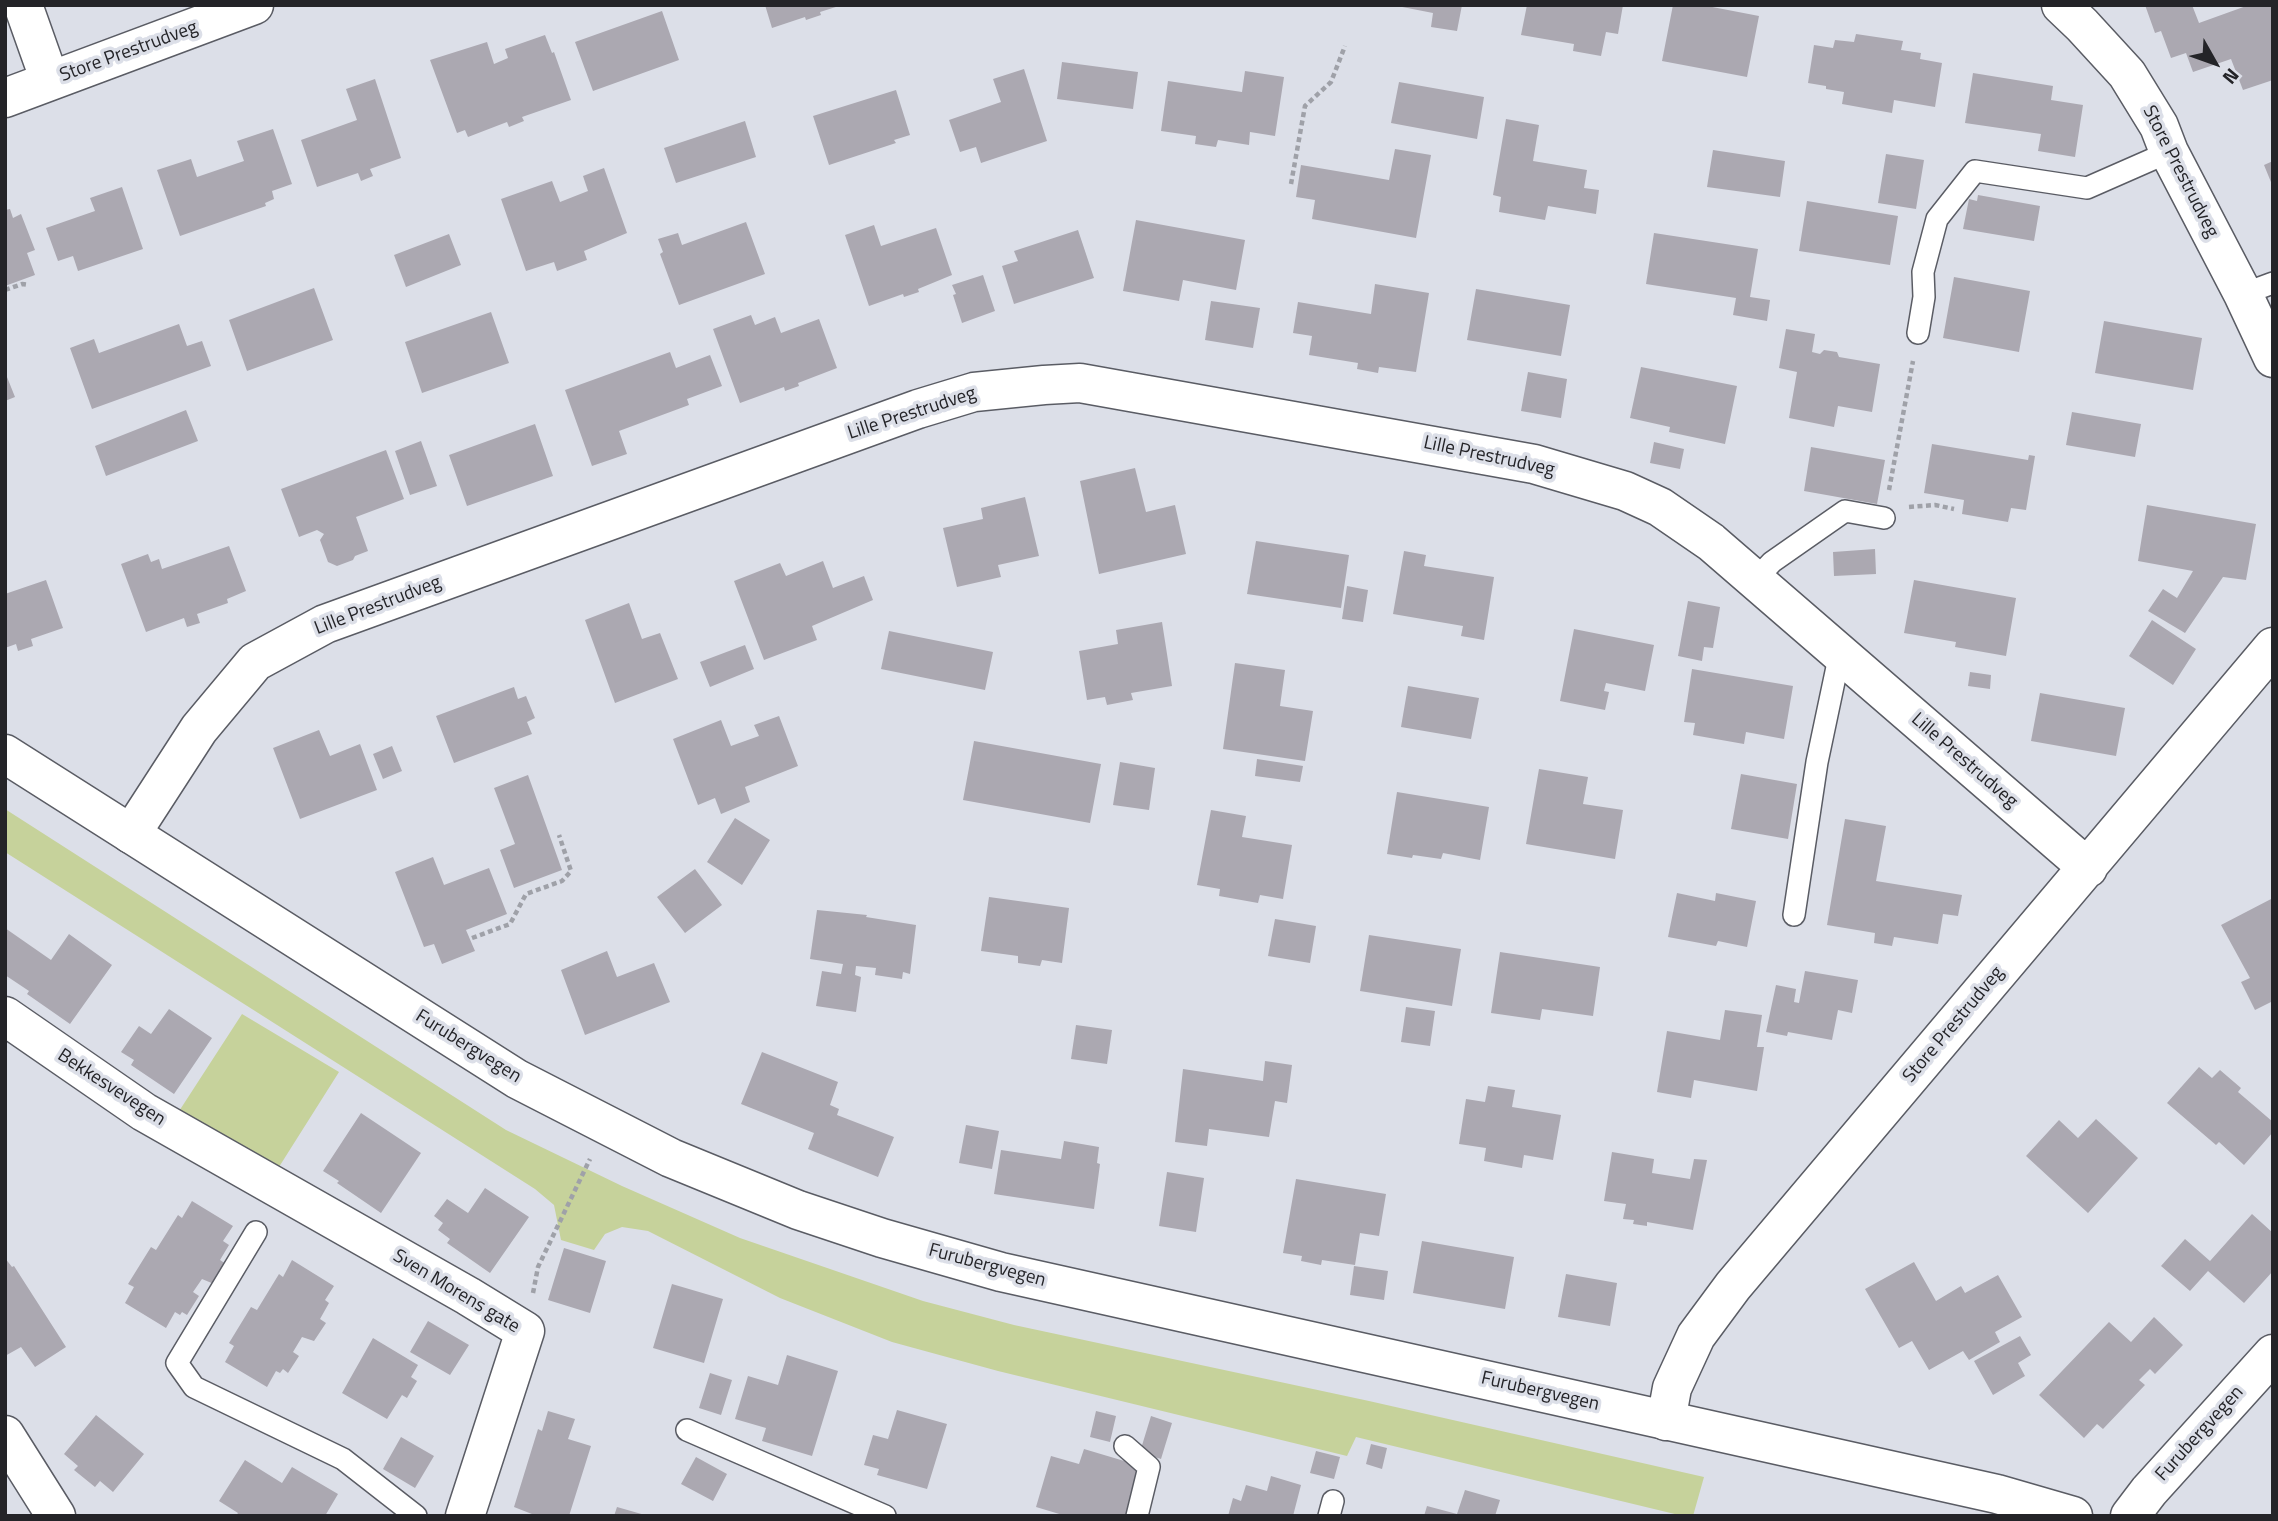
<!DOCTYPE html>
<html>
<head>
<meta charset="utf-8">
<style>
	body { margin:0 }
	#map { position:relative; width:2278px; height:1521px; overflow:hidden; background:#dcdfe8; font-family:"Titillium Web",sans-serif }
	canvas { display:block }
	.frame { position:absolute; inset:0; border:7px solid #242428; pointer-events:none }
	.north { position:absolute; left:2180px; top:28px; width:70px; height:70px; -webkit-text-stroke:5px #dcdfe8; paint-order:stroke; rotate:130deg; font-size:19px; font-weight:700; line-height:28px; text-align:center; color:#242428 }
	.north::after { content:''; display:block; margin:auto; width:24px; height:32px; background:#242428; clip-path:polygon(50% 0,100% 100%,50% 72%,0 100%) }
</style>
</head>
<body>
<div id="map">
<canvas width="2278" height="1521"></canvas>
<div class="frame"></div>
<div class="north">N</div>
</div>
<script>
const g = document.querySelector('canvas').getContext('2d');
g.lineJoin = 'round';
function paint(path, color) {
  g.fillStyle = color;
  g.fill(path, 'evenodd');
}
function shape(rows) {
  const path = new Path2D();
  for (const r of rows) {
    path.moveTo(r[0], r[1]);
    for (let i = 2; i < r.length; i += 2) path.lineTo(r[i], r[i + 1]);
  }
  return path;
}
function stroke(path, color, width, dash) {
  g.strokeStyle = color;
  g.lineWidth = width;
  g.lineCap = dash ? 'butt' : 'round';
  g.setLineDash(dash || []);
  g.stroke(path);
}
function write(font, color, halo, rows, align = 'center') {
  g.font = font + ' "Titillium Web",sans-serif';
  g.lineWidth = 7;
  g.setLineDash([]);
  g.textBaseline = 'middle';
  g.strokeStyle = halo;
  g.fillStyle = color;
  for (const [text, x, y, turn = 0] of rows) {
    g.save();
    g.translate(x, y);
    g.rotate((+turn || 0) * Math.PI / 180);
    g.textAlign = isNaN(turn) ? turn : align;
    if (halo) g.strokeText(text, 0, 0);
    g.fillText(text, 0, 0);
    g.restore();
  }
}
const green = shape([
	[5,809,506,1130,622,1186,740,1238,923,1301,1014,1325,1369,1401,1704,1477,1693,1516,1683,1516,1356,1437,1347,1456,998,1371,892,1342,780,1298,648,1231,622,1227,605,1234,594,1250,561,1240,554,1205,535,1189,5,852],
	[242,1014,339,1072,272,1178,172,1122]
]);
const building = shape([
	[765,5,839,5,839,6,820,12,821,15,806,20,805,17,772,28],
	[1392,5,1462,5,1457,31,1431,27,1433,13],
	[1527,5,1623,5,1618,34,1606,32,1601,56,1573,51,1574,44,1521,35],
	[1673,5,1702,5,1759,16,1747,77,1662,61],
	[2145,5,2192,5,2199,23,2249,5,2271,5,2273,11,2273,80,2243,90,2231,59,2193,72,2186,53,2171,58,2161,31,2155,33],
	[662,11,679,60,593,91,575,42],
	[1856,34,1903,41,1901,50,1921,53,1920,59,1942,63,1935,107,1894,100,1892,113,1842,104,1844,92,1826,89,1826,86,1808,83,1814,45,1833,48,1835,40,1854,42],
	[545,35,552,53,554,52,571,100,522,117,524,121,509,127,507,122,468,137,465,130,457,133,430,60,487,42,494,64,508,58,505,49],
	[1062,62,1138,72,1133,109,1057,99],
	[1024,69,1047,141,981,163,976,147,960,152,949,120,1001,102,993,79],
	[1245,71,1284,77,1275,136,1250,132,1249,145,1218,140,1216,147,1195,144,1196,136,1161,131,1168,81,1242,92],
	[1973,73,2053,86,2051,100,2083,105,2075,157,2038,151,2041,134,1965,123],
	[375,79,401,158,370,169,373,176,361,181,358,173,317,187,301,140,357,120,346,89],
	[1399,82,1484,97,1477,139,1391,123],
	[896,90,910,135,894,140,896,143,829,165,813,116],
	[1506,119,1539,125,1533,161,1587,170,1584,188,1599,190,1596,214,1548,206,1545,220,1499,212,1501,197,1493,195],
	[745,121,756,157,676,183,664,148],
	[273,129,292,184,272,191,274,199,265,203,266,206,180,236,157,170,191,159,197,177,244,161,237,141],
	[1395,149,1431,155,1416,238,1312,219,1315,200,1296,197,1301,165,1389,180],
	[1713,150,1785,161,1780,197,1707,187],
	[1886,154,1924,160,1916,209,1878,203],
	[2273,161,2273,187,2264,165],
	[604,168,627,233,584,251,587,260,557,271,554,262,526,271,501,199,552,181,560,202,588,191,583,176],
	[122,187,143,249,78,271,73,256,58,261,46,228,95,211,90,198],
	[1978,195,2040,206,2034,241,1963,229,1969,199,1977,201],
	[1807,201,1898,216,1890,265,1799,251],
	[10,209,13,218,21,214,35,250,27,253,35,275,5,286,5,210],
	[1136,220,1245,240,1236,290,1183,280,1179,301,1123,291],
	[746,222,765,274,679,305,660,254,663,252,658,239,678,233,682,245],
	[874,225,881,246,936,228,952,275,918,289,919,292,904,297,903,294,869,306,845,235],
	[1078,230,1094,278,1014,304,1002,266,1018,261,1014,251],
	[1654,233,1758,249,1750,297,1770,300,1767,321,1733,315,1736,298,1646,284],
	[449,234,461,265,406,287,394,255],
	[983,275,995,311,962,323,953,295,956,294,952,285],
	[1954,277,2030,291,2019,352,1943,338],
	[1375,284,1429,293,1416,372,1379,367,1378,373,1357,369,1358,363,1309,355,1312,336,1293,333,1298,302,1371,314],
	[314,288,333,340,247,371,229,320],
	[1476,289,1570,305,1561,356,1467,340],
	[1211,301,1260,308,1253,348,1205,340],
	[491,312,509,363,422,393,405,342],
	[751,315,755,325,775,317,781,333,819,319,837,368,798,383,799,386,785,391,784,387,740,403,713,329],
	[2104,321,2202,338,2193,390,2095,373],
	[179,324,187,346,202,341,211,366,92,409,70,348,94,339,99,353],
	[1786,329,1815,334,1812,352,1820,354,1824,350,1837,352,1839,357,1880,364,1872,412,1838,406,1834,427,1789,418,1797,372,1779,368],
	[670,352,676,368,710,355,722,386,687,399,689,405,619,431,627,454,592,466,565,390],
	[1641,367,1737,386,1725,444,1669,432,1670,427,1630,418],
	[5,372,15,397,5,401],
	[1528,372,1567,379,1561,418,1521,411],
	[186,410,198,441,106,476,95,446],
	[2072,412,2141,424,2135,457,2066,445],
	[535,424,553,476,467,506,449,455],
	[421,441,437,486,410,495,395,451],
	[1654,442,1684,449,1680,469,1650,463],
	[1932,444,2028,460,2029,455,2035,456,2026,510,2011,508,2008,522,1962,514,1964,500,1924,493],
	[1811,447,1885,460,1877,504,1804,491],
	[386,450,404,499,356,517,368,551,355,556,353,560,337,566,328,562,320,540,324,534,317,530,299,537,281,489],
	[1135,468,1146,512,1175,505,1186,554,1099,574,1080,481],
	[1025,497,1039,556,998,565,1001,577,957,587,943,528,983,519,981,508],
	[2147,505,2256,524,2246,580,2223,577,2185,633,2148,611,2163,589,2177,598,2193,571,2138,561],
	[1256,541,1349,555,1341,608,1247,594],
	[229,546,246,591,227,599,228,603,197,614,200,623,187,627,184,618,146,632,121,564,148,554,151,562,159,559,162,569],
	[1875,549,1876,574,1834,576,1833,552],
	[1404,551,1426,555,1424,566,1494,577,1484,640,1461,636,1463,626,1393,614],
	[823,561,833,588,864,576,873,600,812,626,817,640,764,660,734,581,780,563,786,576],
	[46,580,63,628,31,639,33,646,18,651,16,644,5,648,5,594],
	[1914,580,2016,598,2006,656,1955,647,1956,642,1904,633],
	[1347,586,1368,590,1363,622,1342,619],
	[1688,601,1720,607,1713,648,1704,647,1702,661,1678,656],
	[629,603,642,639,660,633,678,679,615,703,585,620],
	[2152,620,2196,649,2173,685,2129,656],
	[1162,622,1172,686,1131,693,1133,700,1107,705,1105,697,1087,700,1079,651,1118,644,1116,630],
	[1574,629,1654,645,1645,691,1606,683,1604,691,1609,692,1605,710,1560,701],
	[889,631,993,652,985,690,881,669],
	[745,645,754,669,710,687,700,662],
	[1235,663,1285,670,1280,706,1313,711,1305,761,1223,749],
	[1692,669,1793,686,1784,739,1746,732,1744,744,1693,735,1695,723,1684,722],
	[1970,672,1991,675,1990,689,1968,686],
	[1408,686,1479,698,1471,739,1401,727],
	[514,687,518,699,526,696,535,718,527,722,532,734,454,763,436,716],
	[2040,693,2125,708,2116,756,2031,741],
	[779,716,798,766,745,787,750,802,721,814,715,798,698,805,673,739,721,720,731,746,759,736,754,725],
	[319,730,330,756,360,744,377,790,300,819,273,748],
	[974,741,1101,764,1090,823,963,800],
	[392,746,402,771,383,779,373,754],
	[1257,759,1303,766,1300,782,1255,776],
	[1120,762,1155,768,1149,810,1113,805],
	[1539,769,1588,777,1583,804,1623,810,1615,859,1526,844],
	[1741,774,1797,784,1788,839,1731,829],
	[528,775,562,870,514,888,500,850,515,844,494,788],
	[1397,792,1489,807,1480,860,1443,853,1441,859,1413,855,1412,858,1387,854],
	[1211,810,1246,816,1242,837,1292,845,1283,899,1260,895,1258,903,1219,896,1220,889,1197,885],
	[735,818,770,840,742,885,707,862],
	[1845,819,1886,826,1876,881,1962,895,1958,916,1943,914,1938,944,1894,937,1892,946,1874,943,1875,933,1827,925],
	[433,857,444,885,489,868,507,914,466,930,475,951,442,964,434,944,424,947,395,872],
	[695,869,722,905,685,933,657,897],
	[1677,893,1715,901,1716,893,1756,901,1747,947,1718,941,1716,946,1668,937],
	[989,897,1069,908,1062,963,1042,960,1040,966,1018,963,1018,956,981,951],
	[2273,898,2273,1001,2255,1010,2241,982,2250,978,2221,925],
	[817,910,867,915,866,917,916,925,910,974,903,972,902,979,875,975,876,968,856,966,855,975,861,977,856,1012,816,1006,822,971,841,974,843,964,810,959],
	[1275,919,1316,926,1310,963,1268,956],
	[5,928,51,960,69,934,112,965,70,1024,27,994,29,991,5,975],
	[1369,935,1461,949,1452,1006,1360,991],
	[607,951,617,977,654,963,670,1002,585,1035,561,970],
	[1500,952,1600,967,1593,1016,1542,1009,1540,1020,1491,1013],
	[1805,971,1858,980,1852,1013,1838,1010,1832,1040,1788,1032,1787,1036,1766,1032,1776,985,1796,989,1794,1002,1799,1003],
	[1406,1007,1435,1011,1430,1046,1401,1042],
	[169,1009,212,1038,174,1094,131,1065,134,1060,121,1052,139,1026,151,1034],
	[1725,1010,1762,1015,1757,1047,1764,1047,1757,1091,1694,1080,1691,1098,1657,1092,1667,1031,1720,1040],
	[1076,1025,1112,1030,1107,1064,1071,1059],
	[762,1052,838,1082,830,1105,839,1109,837,1115,894,1137,878,1177,808,1149,814,1133,741,1104],
	[1265,1061,1292,1065,1287,1103,1275,1101,1269,1137,1209,1129,1207,1146,1175,1142,1183,1069,1263,1081],
	[2199,1067,2212,1078,2220,1070,2241,1088,2238,1092,2273,1122,2273,1132,2244,1165,2219,1142,2216,1145,2167,1103],
	[1488,1086,1515,1090,1512,1107,1561,1115,1553,1160,1524,1155,1522,1168,1484,1161,1486,1148,1459,1144,1466,1099,1485,1102],
	[361,1113,421,1153,381,1213,337,1183,339,1181,323,1171],
	[2096,1119,2138,1158,2088,1213,2026,1156,2059,1120,2078,1138],
	[966,1125,999,1131,992,1169,959,1163],
	[1064,1141,1099,1147,1097,1163,1100,1164,1094,1209,994,1194,1001,1150,1061,1159],
	[1612,1152,1654,1159,1652,1173,1690,1179,1694,1159,1707,1160,1693,1230,1647,1222,1647,1226,1633,1224,1634,1220,1623,1219,1626,1204,1604,1201],
	[1167,1172,1204,1178,1196,1232,1159,1226],
	[1296,1179,1386,1194,1379,1236,1360,1233,1355,1265,1322,1260,1321,1265,1301,1261,1302,1256,1283,1253],
	[485,1188,529,1217,490,1273,447,1243,450,1239,438,1230,443,1223,434,1216,447,1199,468,1213],
	[192,1201,233,1226,223,1241,229,1245,220,1260,226,1264,214,1284,202,1279,193,1292,199,1296,187,1315,182,1312,180,1315,175,1312,166,1328,125,1303,134,1287,128,1284,151,1247,156,1250,178,1215,182,1218],
	[2252,1214,2273,1233,2273,1271,2244,1303,2208,1271,2190,1291,2161,1266,2185,1239,2210,1261],
	[1422,1241,1514,1257,1505,1309,1413,1293],
	[564,1248,606,1261,590,1313,548,1300],
	[5,1258,12,1267,14,1266,66,1347,35,1367,21,1347,5,1356],
	[292,1260,334,1286,325,1300,329,1303,320,1319,326,1323,314,1341,302,1337,293,1352,299,1356,288,1373,283,1369,280,1373,276,1371,267,1387,225,1362,234,1346,229,1343,251,1307,257,1310,279,1274,283,1277],
	[1914,1262,1936,1301,1961,1286,1965,1293,1998,1275,2022,1317,1995,1332,2000,1342,1969,1360,1963,1351,1929,1370,1912,1341,1899,1348,1865,1289],
	[1354,1266,1388,1271,1384,1300,1350,1295],
	[1566,1274,1617,1283,1610,1326,1558,1317],
	[672,1284,723,1299,704,1363,653,1348],
	[2154,1317,2183,1345,2155,1374,2150,1369,2139,1380,2145,1385,2103,1429,2097,1424,2084,1438,2039,1395,2109,1322,2131,1342],
	[428,1321,469,1345,450,1375,410,1352],
	[2020,1336,2031,1355,2018,1363,2025,1376,1993,1395,1974,1361],
	[373,1338,418,1365,411,1377,417,1381,407,1398,402,1395,387,1419,342,1393],
	[787,1355,838,1371,812,1456,762,1441,766,1428,735,1419,748,1376,778,1385],
	[710,1373,732,1380,721,1415,699,1408],
	[897,1410,947,1424,927,1489,877,1475,879,1469,864,1465,873,1435,888,1439],
	[548,1411,575,1419,568,1439,591,1446,569,1516,537,1516,514,1507,538,1429,542,1431],
	[1096,1411,1116,1416,1110,1442,1090,1437],
	[96,1415,144,1454,113,1492,100,1481,95,1487,74,1470,78,1466,64,1454],
	[1151,1416,1172,1423,1161,1459,1140,1452],
	[401,1437,434,1456,415,1488,383,1469],
	[1371,1444,1387,1448,1382,1469,1366,1464],
	[1084,1449,1141,1466,1126,1516,1066,1516,1036,1507,1051,1456,1079,1464],
	[1316,1451,1340,1457,1334,1479,1310,1473],
	[696,1457,727,1474,713,1501,681,1484],
	[245,1460,282,1483,292,1467,338,1494,325,1516,236,1516,238,1513,219,1501],
	[1271,1476,1301,1485,1293,1516,1228,1516,1233,1498,1241,1501,1246,1485,1267,1491],
	[1465,1490,1500,1500,1495,1516,1424,1516,1427,1506,1457,1514],
	[617,1507,645,1515,645,1516,614,1516]
]);
const path = shape([
	[1291,184,1305,106,1331,82,1345,46],
	[5,290,22,284,29,285],
	[1889,490,1913,361],
	[1909,507,1935,505,1954,509],
	[472,938,510,924,526,894,562,881,571,871,559,835],
	[533,1293,538,1267,590,1159]
]);
const service = shape([
	[2243,294,2273,283],
	[1918,333,1924,297,1923,272,1937,219,1975,171,2087,188,2169,152],
	[1755,580,1772,562,1845,511,1884,518],
	[1794,915,1817,762,1840,653],
	[256,1232,177,1363,194,1387,343,1459,416,1516],
	[687,1430,885,1516],
	[1125,1446,1149,1467,1137,1516],
	[1329,1516,1333,1501]
]);
const minor = shape([
	[23,5,50,81],
	[2061,5,2082,25,2127,74,2159,126,2169,152,2243,294,2273,358],
	[5,98,254,5],
	[131,834,199,729,255,662,325,624,918,409,974,392,1044,385,1080,383,1534,464,1625,491,1660,507,1711,542,2088,868],
	[5,1016,144,1112,468,1296,525,1331,465,1516],
	[1666,1421,1672,1388,1696,1336,1733,1286,2273,647],
	[5,1435,56,1516]
]);
const secondary = shape([
	[5,754,517,1079,671,1158,798,1210,882,1238,1001,1272,1997,1494,2073,1516],
	[2130,1516,2149,1491,2273,1354]
]);
const streetNames = [
	["Store Prestrudveg",129,52,-20],
	["Store Prestrudveg",2180,172,63],
	["Lille Prestrudveg",912,414,-18],
	["Lille Prestrudveg",1489,457,12],
	["Lille Prestrudveg",378,606,-21],
	["Lille Prestrudveg",1964,761,41],
	["Store Prestrudveg",1954,1025,-50],
	["Furubergvegen",468,1047,32],
	["Bekkesvevegen",111,1088,33],
	["Furubergvegen",987,1266,15],
	["Sven Morens gate",456,1292,31],
	["Furubergvegen",1540,1392,13],
	["Furubergvegen",2200,1434,-48]
];
paint(green, '#c6d29b');
paint(building, '#aba8b1');
stroke(service, '#5a5c64', 24);
stroke(minor, '#5a5c64', 41);
stroke(secondary, '#5a5c64', 41);
stroke(path, '#9fa1a8', 4.5, [5, 3.5]);
stroke(service, '#fff', 21);
stroke(minor, '#fff', 38);
stroke(secondary, '#fff', 38);
write('19px', '#242428', '#dcdfe8', streetNames);
</script>
</body>
</html>
